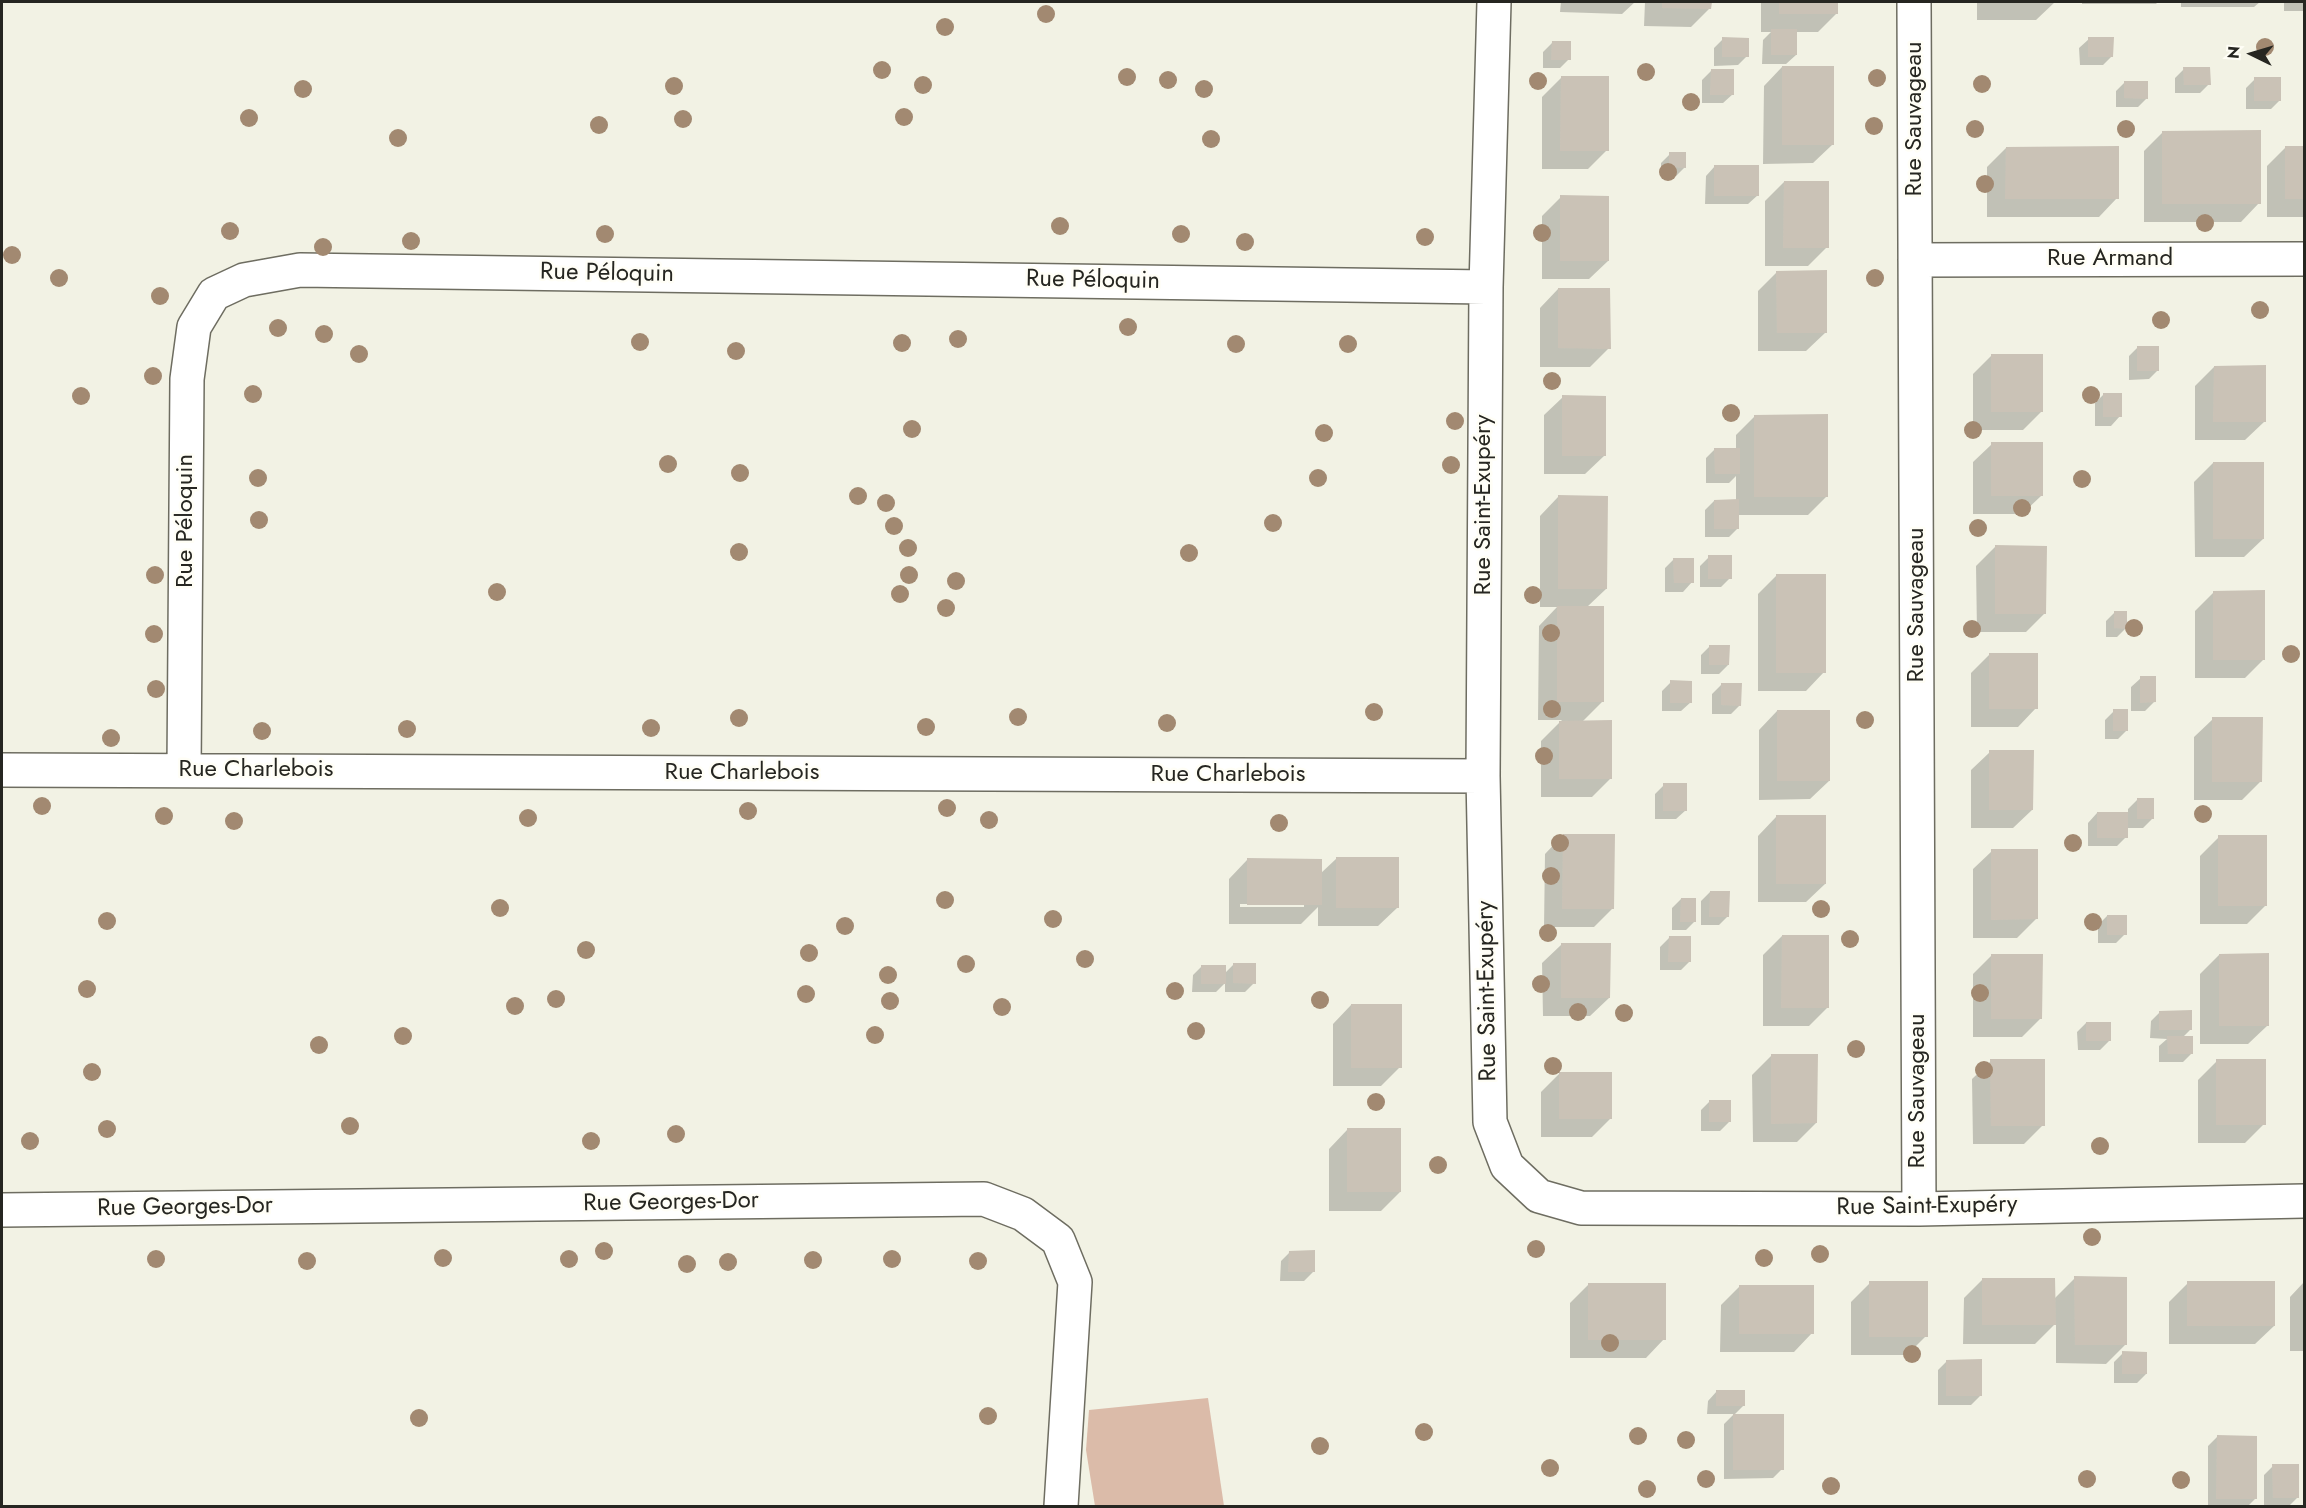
<!DOCTYPE html>
<html>
<head>
<meta charset="utf-8">
<style>
	body { margin:0 }
	#map { position:relative; width:2306px; height:1508px; overflow:hidden; background:#f2f2e4; font-family:Jost,sans-serif }
	canvas { display:block }
	.frame { position:absolute; inset:0; border:3px solid #262621; pointer-events:none }
	.north { position:absolute; left:2222px; top:24px; width:60px; height:60px; -webkit-text-stroke:4px #fffef6; paint-order:stroke; rotate:275deg; font-size:16px; font-weight:700; line-height:24px; text-align:center; color:#262621 }
	.north::after { content:''; display:block; margin:auto; width:21px; height:27px; background:#262621; clip-path:polygon(50% 0,100% 100%,50% 72%,0 100%) }
</style>
</head>
<body>
<div id="map">
<canvas width="2306" height="1508"></canvas>
<div class="frame"></div>
<div class="north">N</div>
</div>
<script>
const g = document.querySelector('canvas').getContext('2d');
g.lineJoin = 'round';
function paint(path, color) {
  g.fillStyle = color;
  g.fill(path, 'evenodd');
}
function shape(rows) {
  const path = new Path2D();
  for (const r of rows) {
    path.moveTo(r[0], r[1]);
    for (let i = 2; i < r.length; i += 2) path.lineTo(r[i], r[i + 1]);
  }
  return path;
}
function stroke(path, color, width, dash) {
  g.strokeStyle = color;
  g.lineWidth = width;
  g.lineCap = dash ? 'butt' : 'round';
  g.setLineDash(dash || []);
  g.stroke(path);
}
function write(font, color, halo, rows, align = 'center') {
  g.font = font + ' Jost,sans-serif';
  g.lineWidth = 5;
  g.setLineDash([]);
  g.textBaseline = 'middle';
  g.strokeStyle = halo;
  g.fillStyle = color;
  for (const [text, x, y, turn = 0] of rows) {
    g.save();
    g.translate(x, y);
    g.rotate((+turn || 0) * Math.PI / 180);
    g.textAlign = isNaN(turn) ? turn : align;
    if (halo) g.strokeText(text, 0, 0);
    g.fillText(text, 0, 0);
    g.restore();
  }
}
const green = shape([
	[1208,1398,1224,1506,1095,1506,1086,1450,1089,1410]
]);
const shadow = shape([
	[1561,2,1635,2,1622,14,1560,12],
	[1645,2,1710,2,1710,8,1691,27,1644,26],
	[1761,2,1837,2,1837,13,1818,32,1796,32,1796,55,1786,64,1762,64,1763,40,1771,32,1761,32],
	[1977,2,2055,2,2036,20,1977,20],
	[2082,2,2158,2,2156,4,2082,4],
	[2181,2,2260,2,2254,7,2181,7],
	[2284,2,2304,2,2304,11,2284,11],
	[1723,39,1747,56,1738,65,1714,66,1714,48],
	[2089,39,2112,56,2103,65,2080,65,2079,48],
	[1552,43,1569,59,1560,68,1543,68,1543,52],
	[1782,67,1832,145,1813,163,1763,164,1764,86],
	[2184,69,2209,84,2200,93,2175,93,2175,78],
	[1711,71,1733,94,1723,103,1702,103,1702,80],
	[1561,78,1607,150,1588,169,1542,169,1542,97],
	[2255,79,2280,100,2271,109,2246,109,2246,88],
	[2125,82,2147,98,2138,107,2116,107,2116,91],
	[2163,132,2259,203,2241,222,2144,222,2144,151],
	[2286,147,2304,147,2304,217,2267,217,2267,166],
	[2006,148,2117,198,2099,217,1987,217,1987,167],
	[1670,154,1685,167,1676,176,1661,176,1661,163],
	[1715,166,1758,195,1748,204,1705,204,1706,176],
	[1784,182,1827,247,1808,266,1765,266,1765,201],
	[1561,197,1608,261,1589,279,1542,279,1542,216],
	[1777,272,1825,333,1806,351,1758,351,1758,291],
	[1558,289,1609,348,1590,367,1540,367,1540,308],
	[2138,347,2158,370,2149,379,2129,380,2129,356],
	[1992,355,2042,411,2023,430,1973,430,1973,374],
	[2214,367,2264,422,2245,440,2195,440,2195,386],
	[2104,394,2120,416,2111,426,2095,426,2095,403],
	[1563,397,1604,456,1585,474,1544,474,1544,415],
	[1755,416,1827,496,1808,515,1738,515,1738,528,1729,537,1705,537,1705,510,1714,501,1736,501,1736,476,1729,483,1706,483,1706,458,1715,449,1736,449,1736,435],
	[1992,444,2041,496,2022,514,1973,514,1973,462],
	[2213,463,2263,539,2244,557,2195,557,2194,482],
	[1558,497,1606,589,1587,607,1603,701,1582,722,1611,778,1592,797,1541,797,1541,741,1562,720,1538,720,1539,626,1557,607,1540,607,1540,516],
	[1995,547,2045,613,2026,632,1977,632,1976,566],
	[1709,557,1730,578,1721,587,1700,587,1700,566],
	[1674,559,1692,582,1683,592,1665,592,1665,568],
	[1777,575,1824,672,1806,691,1758,691,1758,594],
	[2214,592,2264,659,2245,678,2195,678,2195,611],
	[2115,612,2126,628,2117,637,2106,637,2106,621],
	[1710,646,1728,665,1719,674,1701,674,1701,655],
	[1990,654,2036,708,2018,727,1971,727,1971,673],
	[2141,678,2154,702,2145,711,2131,711,2131,687],
	[1671,682,1691,702,1681,711,1662,711,1662,691],
	[1721,685,1740,705,1731,714,1712,714,1712,694],
	[1777,711,1829,781,1810,799,1759,800,1759,730],
	[2114,711,2127,730,2118,739,2105,739,2105,720],
	[2213,719,2261,781,2242,800,2194,800,2194,737],
	[1990,752,2032,810,2013,828,1971,828,1971,770],
	[1664,785,1686,810,1676,819,1655,819,1655,794],
	[2137,800,2152,819,2143,828,2126,828,2126,837,2117,846,2088,846,2088,823,2097,813,2128,814,2128,809],
	[1776,817,1825,884,1806,902,1758,902,1758,836],
	[1563,835,1613,908,1594,927,1544,927,1545,854],
	[2219,837,2266,905,2247,924,2200,924,2200,856],
	[1992,851,2036,919,2017,938,1973,938,1973,869],
	[1337,858,1397,908,1378,926,1318,926,1318,907,1301,924,1229,924,1229,879,1247,860,1320,874],
	[1240,904,1304,904,1304,907,1240,907],
	[1710,892,1728,916,1719,925,1701,925,1701,901],
	[1681,899,1695,921,1686,930,1672,930,1672,908],
	[2107,916,2125,934,2116,943,2098,943,2098,925],
	[1782,936,1828,1007,1809,1026,1763,1026,1763,955],
	[1669,938,1690,961,1681,970,1660,970,1660,947],
	[1561,945,1609,998,1590,1016,1543,1016,1542,963],
	[2219,955,2267,1026,2248,1044,2200,1044,2200,974],
	[1991,956,2041,1018,2022,1037,1973,1037,1973,974],
	[1234,964,1254,983,1245,992,1225,992,1225,983,1216,992,1192,992,1193,975,1202,966,1225,973],
	[1351,1005,1400,1067,1381,1086,1333,1086,1333,1024],
	[2160,1012,2190,1030,2183,1037,2192,1053,2183,1062,2159,1062,2159,1046,2167,1039,2150,1038,2151,1021],
	[2086,1023,2109,1041,2100,1050,2078,1050,2077,1032],
	[1771,1056,1816,1123,1797,1142,1753,1142,1752,1075],
	[1991,1061,2043,1125,2024,1144,1973,1144,1972,1079],
	[2217,1061,2264,1124,2245,1143,2198,1143,2198,1080],
	[1560,1073,1611,1118,1592,1137,1541,1137,1541,1092],
	[1710,1101,1729,1122,1720,1131,1701,1131,1701,1110],
	[1347,1130,1400,1192,1381,1211,1329,1211,1329,1149],
	[1290,1252,1313,1272,1304,1281,1280,1281,1281,1261],
	[2075,1278,2125,1345,2106,1364,2056,1363,2056,1323,2035,1344,1963,1344,1964,1298,1983,1279,2054,1299],
	[2304,1282,2304,1351,2290,1351,2290,1297],
	[1870,1283,1926,1336,1907,1355,1851,1355,1851,1302],
	[2188,1283,2274,1326,2255,1344,2169,1344,2169,1302],
	[1589,1284,1664,1339,1646,1358,1570,1358,1570,1303],
	[1740,1286,1812,1333,1794,1352,1720,1352,1721,1305],
	[2123,1353,2146,1374,2137,1383,2114,1383,2114,1362],
	[1947,1361,1980,1396,1971,1405,1938,1405,1938,1370],
	[1717,1391,1744,1405,1734,1415,1782,1469,1773,1478,1724,1479,1724,1424,1734,1414,1707,1414,1708,1401],
	[2217,1437,2256,1498,2248,1506,2208,1506,2208,1446],
	[2273,1466,2297,1498,2289,1506,2264,1506,2264,1475]
]);
const building = shape([
	[1662,2,1712,2,1711,9,1662,8],
	[1779,2,1838,2,1838,14,1779,14],
	[1771,29,1797,29,1797,55,1771,55],
	[1722,37,1749,38,1749,57,1722,57],
	[2088,37,2114,37,2113,57,2088,57],
	[1552,41,1571,41,1571,60,1551,60],
	[1782,66,1834,66,1834,145,1782,145],
	[2183,67,2210,67,2211,85,2184,85],
	[1711,69,1734,69,1734,95,1710,95],
	[1561,76,1609,76,1609,151,1560,151],
	[2254,77,2281,77,2281,101,2254,101],
	[2124,81,2148,81,2148,99,2124,98],
	[2261,130,2261,204,2162,204,2162,131],
	[2119,146,2119,199,2005,199,2006,147],
	[2285,146,2304,146,2304,199,2285,199],
	[1669,152,1686,152,1686,168,1669,167],
	[1714,165,1759,165,1759,196,1714,196],
	[1784,181,1829,181,1829,248,1783,248],
	[1560,195,1609,196,1609,261,1560,261],
	[1827,270,1827,333,1777,333,1776,271],
	[1558,288,1610,288,1611,349,1558,348],
	[2137,346,2159,346,2159,371,2137,371],
	[1991,354,2043,354,2043,412,1991,412],
	[2266,365,2266,422,2213,422,2214,366],
	[2103,393,2122,393,2122,417,2103,417],
	[1562,395,1606,396,1606,456,1562,456],
	[1828,414,1828,497,1754,497,1754,415],
	[1991,442,2043,442,2043,496,1991,496],
	[1714,448,1740,448,1740,474,1715,474],
	[2213,462,2264,462,2264,539,2213,539],
	[1558,495,1608,496,1607,589,1558,589],
	[1739,499,1739,529,1714,529,1714,500],
	[1995,545,2047,546,2046,614,1995,614],
	[1708,555,1732,555,1732,579,1708,579],
	[1673,558,1694,558,1694,583,1674,583],
	[1776,574,1826,574,1826,673,1776,673],
	[2265,590,2265,660,2213,660,2213,591],
	[1557,606,1604,606,1604,702,1557,702],
	[2114,611,2127,611,2127,629,2114,628],
	[1709,645,1730,645,1729,665,1709,665],
	[1989,653,2038,653,2038,709,1989,709],
	[2140,676,2156,676,2156,702,2140,703],
	[1670,680,1692,681,1692,703,1670,703],
	[1721,683,1742,683,1741,706,1721,705],
	[2113,709,2128,709,2128,731,2113,731],
	[1777,710,1830,710,1830,781,1777,781],
	[2212,717,2263,717,2262,782,2212,782],
	[1612,720,1612,779,1559,779,1559,721],
	[1989,750,2034,750,2033,810,1989,810],
	[1663,783,1687,783,1687,811,1663,811],
	[2137,798,2154,798,2154,819,2137,819],
	[2097,812,2128,812,2128,838,2097,838],
	[1776,815,1826,815,1826,884,1776,884],
	[1563,834,1615,834,1614,909,1562,909],
	[2218,835,2267,835,2267,906,2218,906],
	[1991,849,2038,849,2038,919,1991,920],
	[1336,857,1399,857,1399,908,1336,908],
	[1247,858,1322,859,1322,905,1247,905],
	[1710,891,1730,891,1729,917,1709,917],
	[1681,898,1696,898,1696,922,1680,922],
	[2107,915,2127,915,2127,935,2107,935],
	[1782,935,1829,935,1829,1008,1781,1008],
	[1669,936,1691,936,1691,962,1668,962],
	[1561,943,1611,943,1610,998,1561,998],
	[2269,953,2269,1026,2219,1026,2219,954],
	[1991,954,2043,954,2042,1019,1991,1019],
	[1233,963,1256,963,1256,984,1233,983],
	[1201,965,1226,965,1226,984,1201,984],
	[1351,1004,1402,1004,1402,1068,1351,1068],
	[2192,1010,2192,1030,2159,1030,2159,1011],
	[2086,1022,2111,1022,2111,1041,2086,1041],
	[2167,1036,2193,1036,2193,1054,2168,1054],
	[1771,1054,1818,1054,1817,1123,1771,1124],
	[1990,1059,2045,1059,2045,1126,1991,1126],
	[2216,1059,2266,1059,2266,1125,2216,1125],
	[1559,1072,1612,1072,1612,1119,1559,1119],
	[1709,1100,1731,1100,1731,1122,1709,1122],
	[1347,1128,1401,1128,1401,1192,1347,1192],
	[1315,1250,1315,1272,1288,1272,1289,1251],
	[2074,1276,2127,1277,2127,1345,2075,1345],
	[1982,1278,2055,1278,2056,1325,1982,1325],
	[1869,1281,1928,1281,1928,1337,1869,1337],
	[2187,1281,2275,1281,2275,1326,2187,1326],
	[1588,1283,1666,1283,1666,1340,1588,1340],
	[1739,1285,1814,1285,1814,1334,1739,1334],
	[2122,1351,2147,1352,2147,1374,2122,1374],
	[1982,1359,1982,1396,1946,1396,1946,1360],
	[1716,1390,1745,1390,1745,1406,1716,1406],
	[1733,1414,1784,1414,1784,1470,1733,1470],
	[2217,1435,2257,1436,2257,1499,2216,1499],
	[2272,1464,2299,1464,2299,1498,2273,1498]
]);
const minor = shape([
	[1494,2,1486,287,1483,776,1490,1122,1507,1166,1539,1196,1581,1208,1919,1209,2304,1201],
	[1914,2,1919,1209],
	[1915,260,2304,259],
	[2,770,1483,776],
	[184,770,187,379,194,327,214,294,244,280,300,270,1486,287],
	[2,1210,984,1199,1023,1214,1058,1240,1075,1282,1061,1506]
]);
const trees = [
	[1046,14],
	[945,27],
	[2265,47],
	[882,70],
	[1646,72],
	[1127,77],
	[1877,78],
	[1168,80],
	[1538,81],
	[1982,84],
	[923,85],
	[674,86],
	[303,89],
	[1204,89],
	[1691,102],
	[904,117],
	[249,118],
	[683,119],
	[599,125],
	[1874,126],
	[1975,129],
	[2126,129],
	[398,138],
	[1211,139],
	[1668,172],
	[1985,184],
	[2205,223],
	[1060,226],
	[230,231],
	[1542,233],
	[605,234],
	[1181,234],
	[1425,237],
	[411,241],
	[1245,242],
	[323,247],
	[12,255],
	[59,278],
	[1875,278],
	[160,296],
	[2260,310],
	[2161,320],
	[1128,327],
	[278,328],
	[324,334],
	[958,339],
	[640,342],
	[902,343],
	[1236,344],
	[1348,344],
	[736,351],
	[359,354],
	[153,376],
	[1552,381],
	[253,394],
	[2091,395],
	[81,396],
	[1731,413],
	[1455,421],
	[912,429],
	[1973,430],
	[1324,433],
	[668,464],
	[1451,465],
	[740,473],
	[258,478],
	[1318,478],
	[2082,479],
	[858,496],
	[886,503],
	[2022,508],
	[259,520],
	[1273,523],
	[894,526],
	[1978,528],
	[908,548],
	[739,552],
	[1189,553],
	[155,575],
	[909,575],
	[956,581],
	[497,592],
	[900,594],
	[1533,595],
	[946,608],
	[2134,628],
	[1972,629],
	[1551,633],
	[154,634],
	[2291,654],
	[156,689],
	[1552,709],
	[1374,712],
	[1018,717],
	[739,718],
	[1865,720],
	[1167,723],
	[926,727],
	[651,728],
	[407,729],
	[262,731],
	[111,738],
	[1544,756],
	[42,806],
	[947,808],
	[748,811],
	[2203,814],
	[164,816],
	[528,818],
	[989,820],
	[234,821],
	[1279,823],
	[1560,843],
	[2073,843],
	[1551,876],
	[945,900],
	[500,908],
	[1821,909],
	[1053,919],
	[107,921],
	[2093,922],
	[845,926],
	[1548,933],
	[1850,939],
	[586,950],
	[809,953],
	[1085,959],
	[966,964],
	[888,975],
	[1541,984],
	[87,989],
	[1175,991],
	[1980,993],
	[806,994],
	[556,999],
	[1320,1000],
	[890,1001],
	[515,1006],
	[1002,1007],
	[1578,1012],
	[1624,1013],
	[1196,1031],
	[875,1035],
	[403,1036],
	[319,1045],
	[1856,1049],
	[1553,1066],
	[1984,1070],
	[92,1072],
	[1376,1102],
	[350,1126],
	[107,1129],
	[676,1134],
	[30,1141],
	[591,1141],
	[2100,1146],
	[1438,1165],
	[2092,1237],
	[1536,1249],
	[604,1251],
	[1820,1254],
	[443,1258],
	[1764,1258],
	[156,1259],
	[569,1259],
	[892,1259],
	[813,1260],
	[307,1261],
	[978,1261],
	[728,1262],
	[687,1264],
	[1610,1343],
	[1912,1354],
	[988,1416],
	[419,1418],
	[1424,1432],
	[1638,1436],
	[1686,1440],
	[1320,1446],
	[1550,1468],
	[1706,1479],
	[2087,1479],
	[2181,1480],
	[1831,1486],
	[1647,1489]
];
const streetNames = [
	["Rue Sauvageau",1915,119,-90],
	["Rue Armand",2110,259],
	["Rue Péloquin",607,274,1],
	["Rue Péloquin",1093,281,1],
	["Rue Saint-Exupéry",1484,505,-90],
	["Rue Péloquin",186,521,-90],
	["Rue Sauvageau",1917,605,-90],
	["Rue Charlebois",256,770],
	["Rue Charlebois",742,773],
	["Rue Charlebois",1228,775],
	["Rue Saint-Exupéry",1488,991,-91],
	["Rue Sauvageau",1918,1091,-90],
	["Rue Georges-Dor",671,1203,-1],
	["Rue Saint-Exupéry",1927,1207,-1],
	["Rue Georges-Dor",185,1208,-1]
];
paint(green, '#dbbba9');
paint(shadow, '#0003');
paint(building, '#cac2b6');
stroke(minor, '#6e6d61', 36);
stroke(minor, '#fff', 33);
g.fillStyle = '#a28971';
for (const [x, y] of trees) {
  g.beginPath();
  g.arc(x, y, 9, 0, 2 * Math.PI);
  g.fill();
}
write('24px', '#262621', '#fffef6', streetNames);
</script>
</body>
</html>
